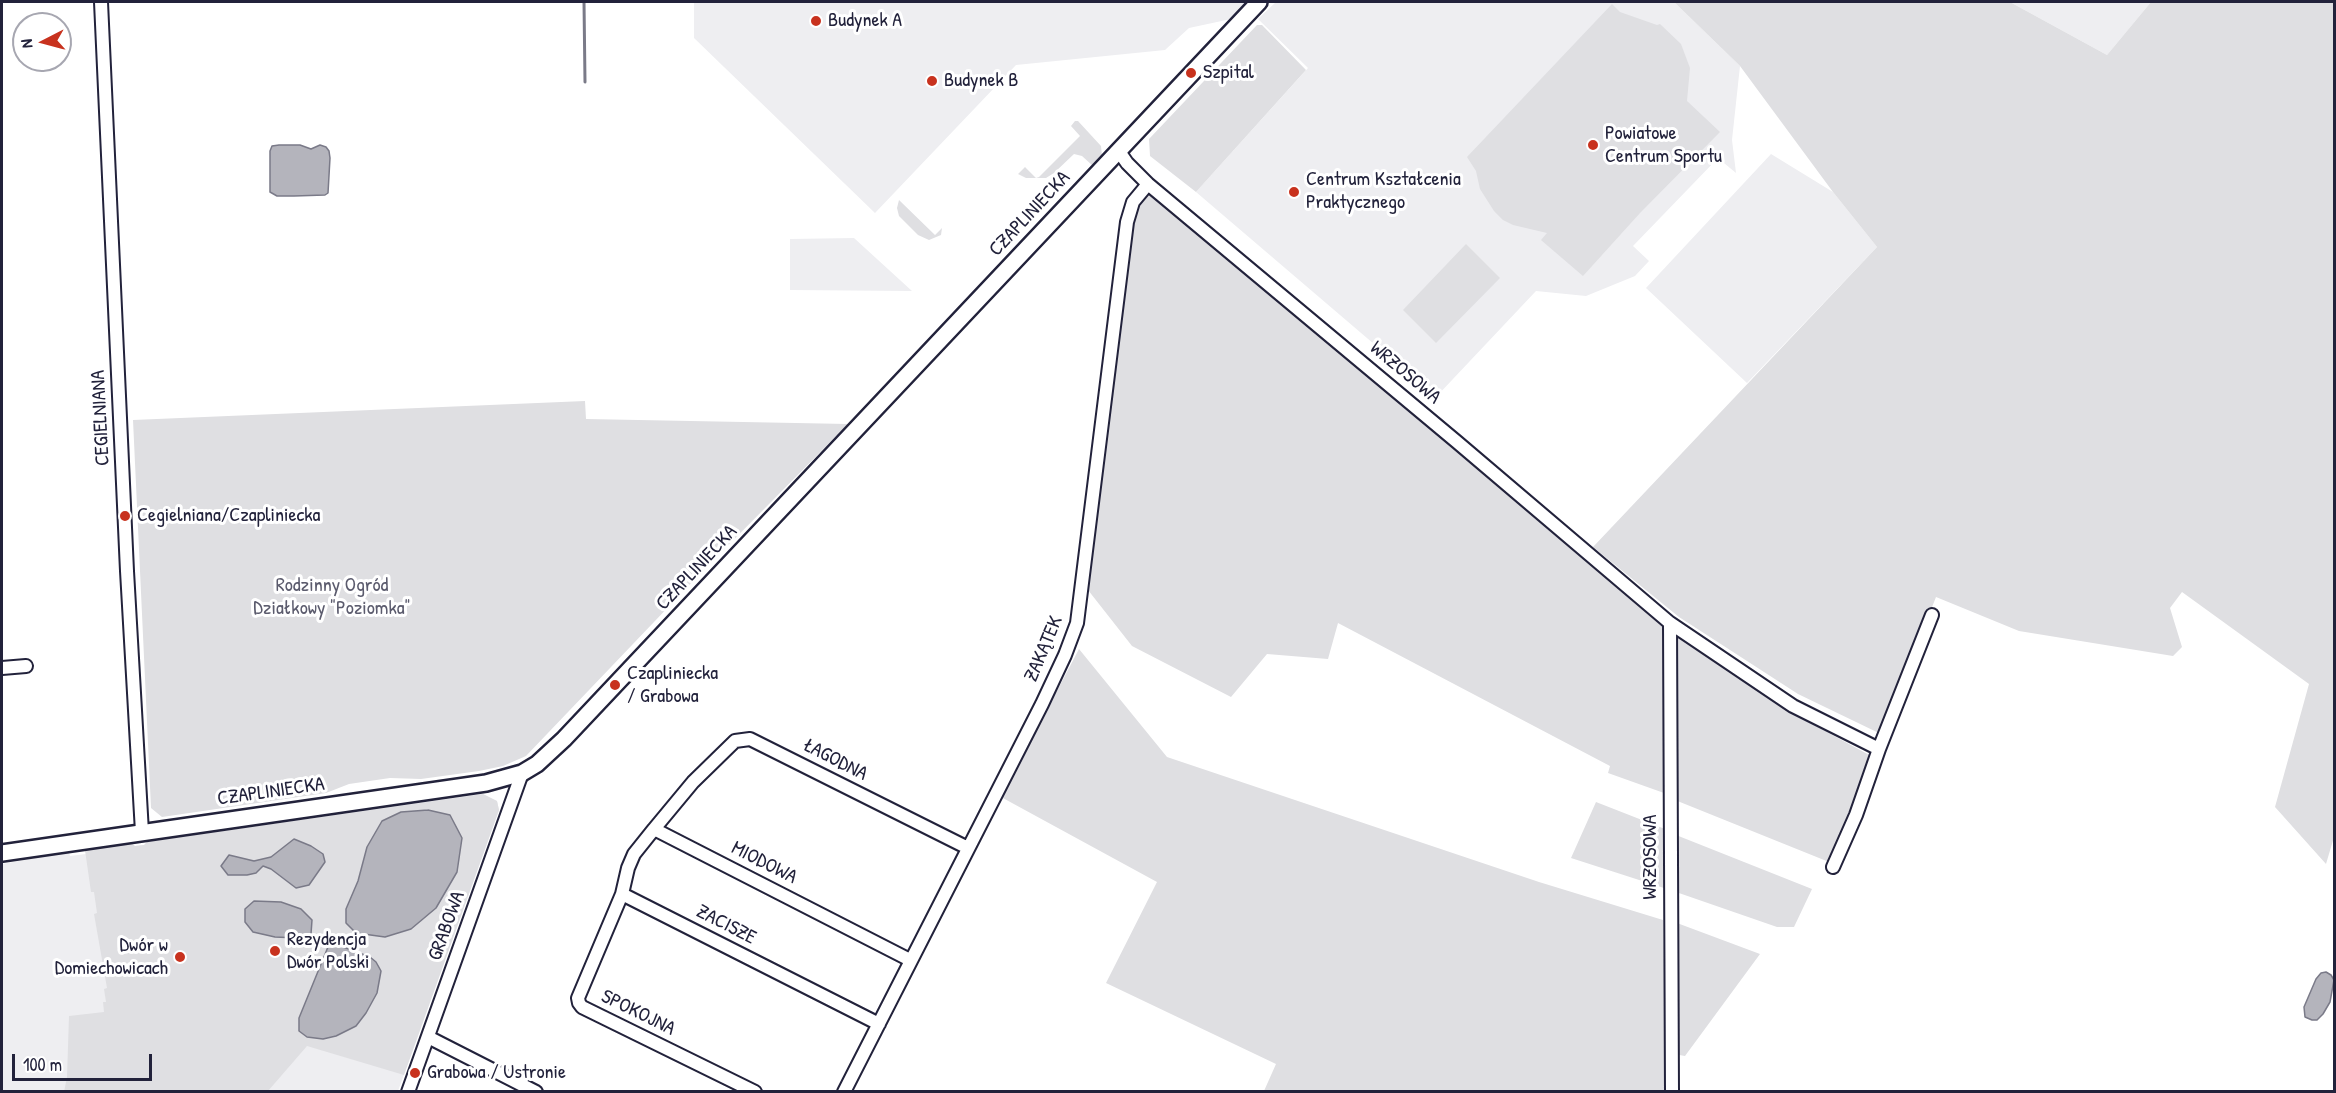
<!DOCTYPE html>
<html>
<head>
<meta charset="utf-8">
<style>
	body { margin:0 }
	#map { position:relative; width:2336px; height:1093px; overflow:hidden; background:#fff; font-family:"Patrick Hand",sans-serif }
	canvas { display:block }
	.frame { position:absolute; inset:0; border:3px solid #22223b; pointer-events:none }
	.north { position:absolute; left:12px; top:12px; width:60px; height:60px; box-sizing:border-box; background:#fff; border:2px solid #a7a7b1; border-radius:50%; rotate:264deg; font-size:16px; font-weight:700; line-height:24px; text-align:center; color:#22223b }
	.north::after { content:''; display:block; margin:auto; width:21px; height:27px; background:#c8321e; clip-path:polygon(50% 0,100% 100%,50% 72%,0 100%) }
	.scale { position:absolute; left:12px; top:1054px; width:140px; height:27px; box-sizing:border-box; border:3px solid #22223b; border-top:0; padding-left:8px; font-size:18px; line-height:21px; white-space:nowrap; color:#22223b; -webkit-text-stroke:4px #fff; paint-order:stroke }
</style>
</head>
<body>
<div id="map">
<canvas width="2336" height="1093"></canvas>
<div class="frame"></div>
<div class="north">N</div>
<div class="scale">100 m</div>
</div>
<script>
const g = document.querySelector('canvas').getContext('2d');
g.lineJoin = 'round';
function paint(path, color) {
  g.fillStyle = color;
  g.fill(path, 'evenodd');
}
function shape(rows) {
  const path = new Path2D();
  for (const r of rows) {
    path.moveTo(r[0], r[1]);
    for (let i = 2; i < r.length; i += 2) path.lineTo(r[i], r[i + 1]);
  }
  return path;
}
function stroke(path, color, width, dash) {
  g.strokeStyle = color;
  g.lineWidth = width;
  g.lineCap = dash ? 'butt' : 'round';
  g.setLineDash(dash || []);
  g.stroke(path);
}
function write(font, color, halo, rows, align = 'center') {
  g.font = font + ' "Patrick Hand",sans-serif';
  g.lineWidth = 6;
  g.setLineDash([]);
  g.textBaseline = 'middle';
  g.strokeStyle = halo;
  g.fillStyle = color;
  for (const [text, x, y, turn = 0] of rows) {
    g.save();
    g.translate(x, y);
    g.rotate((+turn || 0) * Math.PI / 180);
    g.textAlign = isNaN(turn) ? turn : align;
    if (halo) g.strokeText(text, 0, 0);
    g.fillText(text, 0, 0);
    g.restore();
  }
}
const built = shape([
	[694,2,1248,2,1231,19,1189,28,1165,50,1016,65,875,213,694,38],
	[1276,2,1674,2,1740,66,1732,140,1736,173,1718,158,1633,246,1649,261,1635,276,1586,296,1536,291,1436,397,1196,192,1308,68,1258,19],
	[2010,2,2151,2,2107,55],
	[1771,154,1833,192,1877,247,1747,383,1646,288],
	[854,238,912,291,790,290,790,239],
	[483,794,497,801,499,810,398,1091,2,1092,2,864,69,852,70,856,86,854,85,850,132,844,135,846,144,845,147,842]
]);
const green = shape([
	[1674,2,2010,2,2107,55,2151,2,2334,2,2334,837,2326,864,2275,807,2309,684,2182,592,2170,608,2182,647,2173,656,2019,631,1936,597,1899,691,1885,736,1798,694,1679,617,1593,547,1877,247,1833,192,1740,66],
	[1612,4,1620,12,1657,25,1660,24,1681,44,1690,68,1687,101,1720,132,1640,213,1583,276,1541,240,1547,233,1513,225,1503,220,1494,211,1480,189,1476,171,1467,157],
	[1257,25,1262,25,1306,70,1196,192,1150,156,1149,139],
	[1075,121,1078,121,1101,146,1102,156,1093,166,1082,156,1074,154,1054,173,1046,178,1026,178,1018,174,1025,167,1036,178,1039,177,1080,136,1071,126],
	[1151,191,1665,625,1664,793,1608,773,1610,766,1338,623,1328,659,1267,654,1231,697,1132,646,1088,590,1130,225,1138,205],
	[899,200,935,235,942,228,941,235,929,240,918,235,899,216,897,208],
	[1466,244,1500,278,1436,343,1403,310],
	[585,401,586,419,848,424,696,578,526,756,503,766,479,771,421,779,390,778,349,784,326,793,162,817,151,808,133,420],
	[1675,632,1706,656,1790,712,1873,757,1855,808,1829,862,1675,800],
	[1079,649,1167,757,1539,882,1663,920,1667,1091,1264,1091,1276,1064,1106,983,1157,882,1001,797],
	[483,794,497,801,499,810,404,1075,307,1046,268,1091,64,1092,67,1077,69,1016,104,1012,103,1002,106,1002,104,989,107,988,94,914,97,913,94,892,91,892,85,850,132,844,135,846,144,845,147,842],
	[1596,802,1665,829,1667,889,1571,858],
	[1676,835,1812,889,1794,927,1777,927,1676,892],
	[1677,923,1760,954,1685,1056,1674,1054]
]);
const water = shape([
	[279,145,300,145,311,149,320,145,326,147,329,151,330,158,328,193,325,195,294,196,277,196,270,192,270,151,272,146,279,145],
	[428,810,450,815,462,838,457,872,436,908,411,929,385,937,356,933,346,923,346,909,358,881,367,847,382,821,401,812,428,810],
	[294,839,311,846,323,854,325,862,309,885,296,888,271,869,263,866,256,873,247,875,228,875,221,866,229,855,254,861,271,857,294,839],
	[254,901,281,902,301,909,312,920,311,934,298,938,275,937,253,932,245,922,245,909,254,901],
	[330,942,370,957,376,962,381,971,377,993,366,1013,356,1026,336,1036,323,1039,307,1037,299,1031,299,1018,330,942],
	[2326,972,2331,975,2334,980,2330,1002,2323,1014,2317,1020,2312,1020,2305,1017,2304,1007,2316,979,2321,973,2326,972]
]);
const stream = shape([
	[584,2,585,82]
]);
const minor = shape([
	[101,2,127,571,142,832],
	[1118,150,1127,163,1148,184,1457,442,1670,623,1793,706,1879,749],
	[1670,623,1672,1092],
	[2,668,26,666],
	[654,829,634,854,628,868,622,894,879,1024],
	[1833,867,1856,815,1879,749,1932,615],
	[622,894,578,998,579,1003,582,1007,755,1092],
	[910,960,654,829,693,782,735,741,750,739,968,848],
	[428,1037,536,1092],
	[408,1092,522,773],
	[844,1092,1042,704,1065,655,1077,623,1127,222,1133,202,1148,184]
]);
const major = shape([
	[2,853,486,783,522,773,537,764,564,739,1259,2]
]);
const markers = [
	[816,21,6,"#c8321e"],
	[1191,73,6,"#c8321e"],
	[932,81,6,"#c8321e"],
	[1593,145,6,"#c8321e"],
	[1294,192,6,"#c8321e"],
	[125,516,6,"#c8321e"],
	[615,685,6,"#c8321e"],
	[275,951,6,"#c8321e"],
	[180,957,6,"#c8321e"],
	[415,1073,6,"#c8321e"]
];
const poiNames = [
	["Budynek A",828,21],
	["Szpital",1203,73],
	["Budynek B",944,81],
	["Powiatowe",1605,134],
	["Centrum Sportu",1605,157],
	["Centrum Kształcenia",1306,180],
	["Praktycznego",1306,203],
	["Cegielniana/Czapliniecka",137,516],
	["Czapliniecka",627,674],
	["/ Grabowa",627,697],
	["Rezydencja",287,940],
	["Dwór Polski",287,963],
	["Dwór w",168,946,"right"],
	["Domiechowicach",168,969,"right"],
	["Grabowa / Ustronie",427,1073]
];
const streetNames = [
	["CZAPLINIECKA",1030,214,-47],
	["WRZOSOWA",1405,373,40],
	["CEGIELNIANA",101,418,-93],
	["CZAPLINIECKA",697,568,-47],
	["ZAKĄTEK",1044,649,-67],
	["ŁAGODNA",835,760,27],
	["CZAPLINIECKA",271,792,-8],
	["WRZOSOWA",1651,857,-90],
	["MIODOWA",764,863,27],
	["ZACISZE",726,925,27],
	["GRABOWA",447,926,-70],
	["SPOKOJNA",638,1013,26]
];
const parkNames = [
	["Rodzinny Ogród",332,586],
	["Działkowy \"Poziomka\"",332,609]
];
paint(built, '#eeeef1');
paint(green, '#dfdfe2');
paint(water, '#b4b4bc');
stroke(water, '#7a7a88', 1.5);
stroke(stream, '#7a7a88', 3);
stroke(minor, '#22223b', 16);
stroke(major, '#22223b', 20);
stroke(minor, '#fff', 12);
stroke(major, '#fff', 15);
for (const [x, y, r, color] of markers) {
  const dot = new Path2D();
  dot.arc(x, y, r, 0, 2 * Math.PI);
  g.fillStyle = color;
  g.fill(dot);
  stroke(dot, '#fff', 2);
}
write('20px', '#22223b', '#fff', poiNames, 'left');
write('20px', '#22223b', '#fff', streetNames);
write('20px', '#5b5b6d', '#fff', parkNames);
</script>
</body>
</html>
